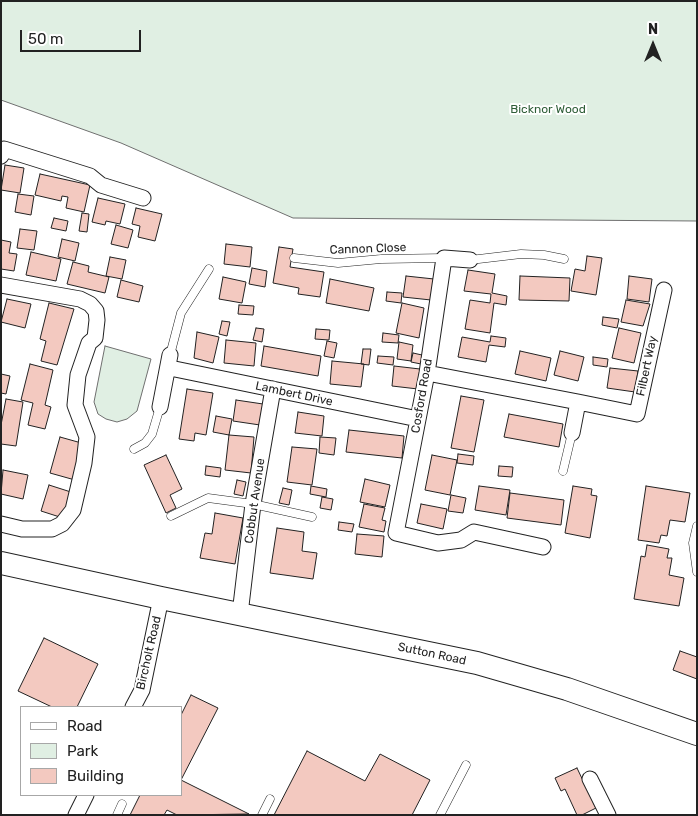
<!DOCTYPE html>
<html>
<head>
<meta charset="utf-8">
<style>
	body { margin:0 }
	#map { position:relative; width:698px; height:816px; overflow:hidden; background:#fff; font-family:Rubik,sans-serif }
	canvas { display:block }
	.frame { position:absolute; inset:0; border:2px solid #222; pointer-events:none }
	.legend { position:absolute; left:20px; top:706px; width:162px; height:90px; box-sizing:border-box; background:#fff; border:1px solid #a7a7a7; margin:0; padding:6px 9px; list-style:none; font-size:15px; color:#222 }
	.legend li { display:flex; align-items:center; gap:10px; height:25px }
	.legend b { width:25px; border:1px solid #a7a7a7 }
	.north { position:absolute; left:628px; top:20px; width:50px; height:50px; -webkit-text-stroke:4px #fff; paint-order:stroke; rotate:0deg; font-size:14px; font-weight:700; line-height:20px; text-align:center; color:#222 }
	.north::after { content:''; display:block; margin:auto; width:18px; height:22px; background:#222; clip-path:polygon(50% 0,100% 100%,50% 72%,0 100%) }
	.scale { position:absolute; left:20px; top:30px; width:121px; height:22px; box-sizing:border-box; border:2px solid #222; border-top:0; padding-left:6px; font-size:15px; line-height:18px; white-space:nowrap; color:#222; -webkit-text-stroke:4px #fff; paint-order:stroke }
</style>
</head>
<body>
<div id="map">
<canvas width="698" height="816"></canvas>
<div class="frame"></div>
<ul class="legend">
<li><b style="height:6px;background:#fff"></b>Road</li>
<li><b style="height:14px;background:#e0efe3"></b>Park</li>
<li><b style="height:14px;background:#f3c9c0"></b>Building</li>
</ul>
<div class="north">N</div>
<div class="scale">50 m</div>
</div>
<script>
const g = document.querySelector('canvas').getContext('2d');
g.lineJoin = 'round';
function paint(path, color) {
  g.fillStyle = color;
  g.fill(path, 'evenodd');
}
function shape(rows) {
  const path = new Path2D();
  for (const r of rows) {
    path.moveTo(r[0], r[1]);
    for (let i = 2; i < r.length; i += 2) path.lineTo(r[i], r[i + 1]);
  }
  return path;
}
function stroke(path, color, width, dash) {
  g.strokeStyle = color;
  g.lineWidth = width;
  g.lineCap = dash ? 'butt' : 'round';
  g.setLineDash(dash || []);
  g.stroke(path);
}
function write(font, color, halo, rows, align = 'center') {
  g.font = font + ' Rubik,sans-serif';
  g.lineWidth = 4;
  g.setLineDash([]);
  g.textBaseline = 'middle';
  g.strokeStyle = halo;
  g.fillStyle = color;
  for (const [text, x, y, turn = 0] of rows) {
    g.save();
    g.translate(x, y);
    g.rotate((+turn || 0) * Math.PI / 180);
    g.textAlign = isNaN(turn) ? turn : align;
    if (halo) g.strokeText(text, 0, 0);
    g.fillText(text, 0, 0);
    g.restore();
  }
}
const green = shape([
	[1,1,697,1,697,221,293,218,121,143,1,100,1,1],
	[105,346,151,359,137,411,127,419,117,422,106,419,98,414,94,402,105,346]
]);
const building = shape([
	[5,165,24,168,20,193,1,190,5,165],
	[40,174,90,185,84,212,66,208,68,197,62,196,61,201,35,195,40,174],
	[18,194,34,196,31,215,15,212,18,194],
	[98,198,125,204,120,224,106,221,105,225,92,222,98,198],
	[136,208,162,214,155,241,138,237,140,226,132,224,136,208],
	[82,213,89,214,87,232,79,231,82,213],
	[54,218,68,221,66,231,51,228,54,218],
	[116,225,133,230,128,248,111,244,116,225],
	[20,229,37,231,34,250,17,248,20,229],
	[62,239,79,243,75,261,58,257,62,239],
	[1,240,11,242,9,253,17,254,14,271,1,269,1,240],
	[226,244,252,247,250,267,224,264,226,244],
	[279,247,293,249,290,267,324,272,320,297,298,294,299,288,273,283,279,247],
	[31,252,61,259,56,281,26,275,31,252],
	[587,256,602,258,596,295,571,291,575,269,585,271,587,256],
	[110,257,126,260,122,279,106,276,110,257],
	[73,262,89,266,88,272,109,277,105,293,67,284,73,262],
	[252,268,267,271,265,287,249,284,252,268],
	[468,270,495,274,492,293,507,296,506,305,494,303,490,333,465,329,470,300,490,303,491,294,464,291,468,270],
	[406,276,434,279,431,300,403,297,406,276],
	[520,276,570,278,569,301,519,300,520,276],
	[629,276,652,279,649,302,627,299,629,276],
	[223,277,246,282,242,303,219,299,223,277],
	[330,279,374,288,369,311,326,303,330,279],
	[121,280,143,286,139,302,117,297,121,280],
	[387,292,402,293,401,303,386,301,387,292],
	[7,299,31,304,25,328,1,322,7,299],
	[626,300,650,304,643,326,621,322,626,300],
	[49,303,74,309,57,365,41,361,46,341,40,339,49,303],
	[402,303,424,308,419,338,396,333,402,303],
	[239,305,254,306,253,315,238,314,239,305],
	[603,317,619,319,617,328,602,325,603,317],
	[222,321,230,322,227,336,219,334,222,321],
	[256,328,264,329,262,342,253,340,256,328],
	[619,328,641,333,634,363,612,358,619,328],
	[316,329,330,330,329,340,315,339,316,329],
	[197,332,219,337,213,363,194,358,197,332],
	[383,333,399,335,398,343,382,342,383,333],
	[491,336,506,338,505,347,489,345,486,362,458,357,462,337,490,342,491,336],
	[226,340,256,343,254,366,224,363,226,340],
	[327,341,337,343,334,358,324,356,327,341],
	[399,342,413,345,411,361,397,359,399,342],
	[264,346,321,356,318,376,261,366,264,346],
	[363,349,371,349,369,365,361,364,363,349],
	[520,351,551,358,546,381,515,374,520,351],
	[560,351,584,357,578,381,554,375,560,351],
	[413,353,422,355,421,364,411,362,413,353],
	[378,356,394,357,393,365,377,363,378,356],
	[593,357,608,359,607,367,593,365,593,357],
	[332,361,364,364,361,387,330,384,332,361],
	[30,364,53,370,45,405,51,407,45,429,28,425,33,403,21,400,30,364],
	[394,366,420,369,418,389,392,386,394,366],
	[610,368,638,371,635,392,607,388,610,368],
	[1,374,10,376,6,394,1,393,1,374],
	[187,389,213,393,206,435,195,433,194,441,179,439,187,389],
	[461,396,484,400,474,452,451,448,461,396],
	[6,399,23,402,16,446,1,444,1,425,6,399],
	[236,400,263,404,260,425,233,421,236,400],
	[298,412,324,416,322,436,295,433,298,412],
	[509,414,563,424,559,447,504,437,509,414],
	[216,416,232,419,229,435,213,432,216,416],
	[349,430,404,436,402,458,346,452,349,430],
	[229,435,254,437,251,473,225,470,229,435],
	[60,437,85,444,75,480,50,473,60,437],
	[320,437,336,438,334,455,319,453,320,437],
	[292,447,317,449,312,485,287,482,292,447],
	[458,454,474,456,473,465,457,463,458,454],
	[166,455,182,489,170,495,176,508,166,513,144,465,166,455],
	[432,455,457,460,450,495,425,490,432,455],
	[206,466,221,468,220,477,205,475,206,466],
	[499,466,513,467,512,477,498,476,499,466],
	[3,470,28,475,23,499,1,494,3,470],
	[365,479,390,485,385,507,360,502,365,479],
	[237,480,246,482,243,496,234,494,237,480],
	[49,485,74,493,66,519,41,511,49,485],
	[311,486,327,489,326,497,310,494,311,486],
	[479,486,510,490,506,515,475,510,479,486],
	[573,486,592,489,591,495,597,496,590,538,565,533,573,486],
	[646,486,690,493,685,522,670,520,667,536,661,535,659,543,638,540,646,486],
	[283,488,292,490,289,505,279,503,283,488],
	[510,493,564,500,561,525,507,518,510,493],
	[451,495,466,498,463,513,448,511,451,495],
	[322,497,333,499,331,510,320,508,322,497],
	[364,504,385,508,382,520,386,521,384,532,359,527,364,504],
	[421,504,447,509,443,529,417,523,421,504],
	[215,513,243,518,235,564,200,558,205,533,212,534,215,513],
	[339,522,354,524,352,532,338,530,339,522],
	[277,528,304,532,302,551,317,553,313,579,270,573,277,528],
	[357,534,384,536,382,557,355,554,357,534],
	[647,545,669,549,667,558,672,558,669,575,684,578,679,606,634,599,641,556,645,557,647,545],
	[44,638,98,664,77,707,52,707,18,691,44,638],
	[680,651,697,657,697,679,673,670,680,651],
	[191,695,218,708,181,780,249,814,177,815,167,810,164,815,130,815,140,795,181,795,181,715,191,695],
	[307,751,365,781,380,754,430,780,412,815,274,815,307,751],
	[577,768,596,808,582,815,577,815,565,789,561,791,555,778,577,768]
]);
const lane = shape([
	[294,258,338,263,381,259,444,258],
	[470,260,521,254,544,255,564,259],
	[170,355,181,313,209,269],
	[134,449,145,443,152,434,160,407],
	[563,471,572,433],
	[171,516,208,498,253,504,312,517],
	[697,526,693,543,697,572],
	[117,815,122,804],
	[262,815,270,799],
	[440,815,466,765]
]);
const street = shape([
	[1,156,4,149,90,176,101,185,143,198],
	[470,260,444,258,427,373,396,533,438,543,461,540,474,532,543,547],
	[1,285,80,299,90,304,96,311,97,320,95,338,89,343,78,375,75,405,87,437,84,463,73,510,62,524,52,529,22,529,1,524],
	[170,368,418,419],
	[427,373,578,402,572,433],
	[578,402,637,414,664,290],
	[160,407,170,355],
	[240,614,253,504,273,389],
	[133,707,142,690,161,598],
	[590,779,608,815],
	[76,815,86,795]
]);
const primary = shape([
	[1,563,161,598,477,663,567,689,697,734]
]);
const parkNames = [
	["Bicknor Wood",548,110]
];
const streetNames = [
	["Cannon Close",368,249,-2],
	["Filbert Way",647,366,-78],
	["Lambert Drive",294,394,12],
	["Cosford Road",422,396,-80],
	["Cobbut Avenue",255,501,-82],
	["Bircholt Road",149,653,-77],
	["Sutton Road",432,654,12]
];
paint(green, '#e0efe3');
stroke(green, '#6f6f6f', 1);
paint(building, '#f3c9c0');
stroke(building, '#222', 1);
stroke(lane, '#222', 9);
stroke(street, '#222', 17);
stroke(primary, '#222', 24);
stroke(lane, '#fff', 8);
stroke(street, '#fff', 15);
stroke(primary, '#fff', 22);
write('12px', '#2f5e38', '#fff', parkNames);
write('12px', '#222', '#fff', streetNames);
</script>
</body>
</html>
